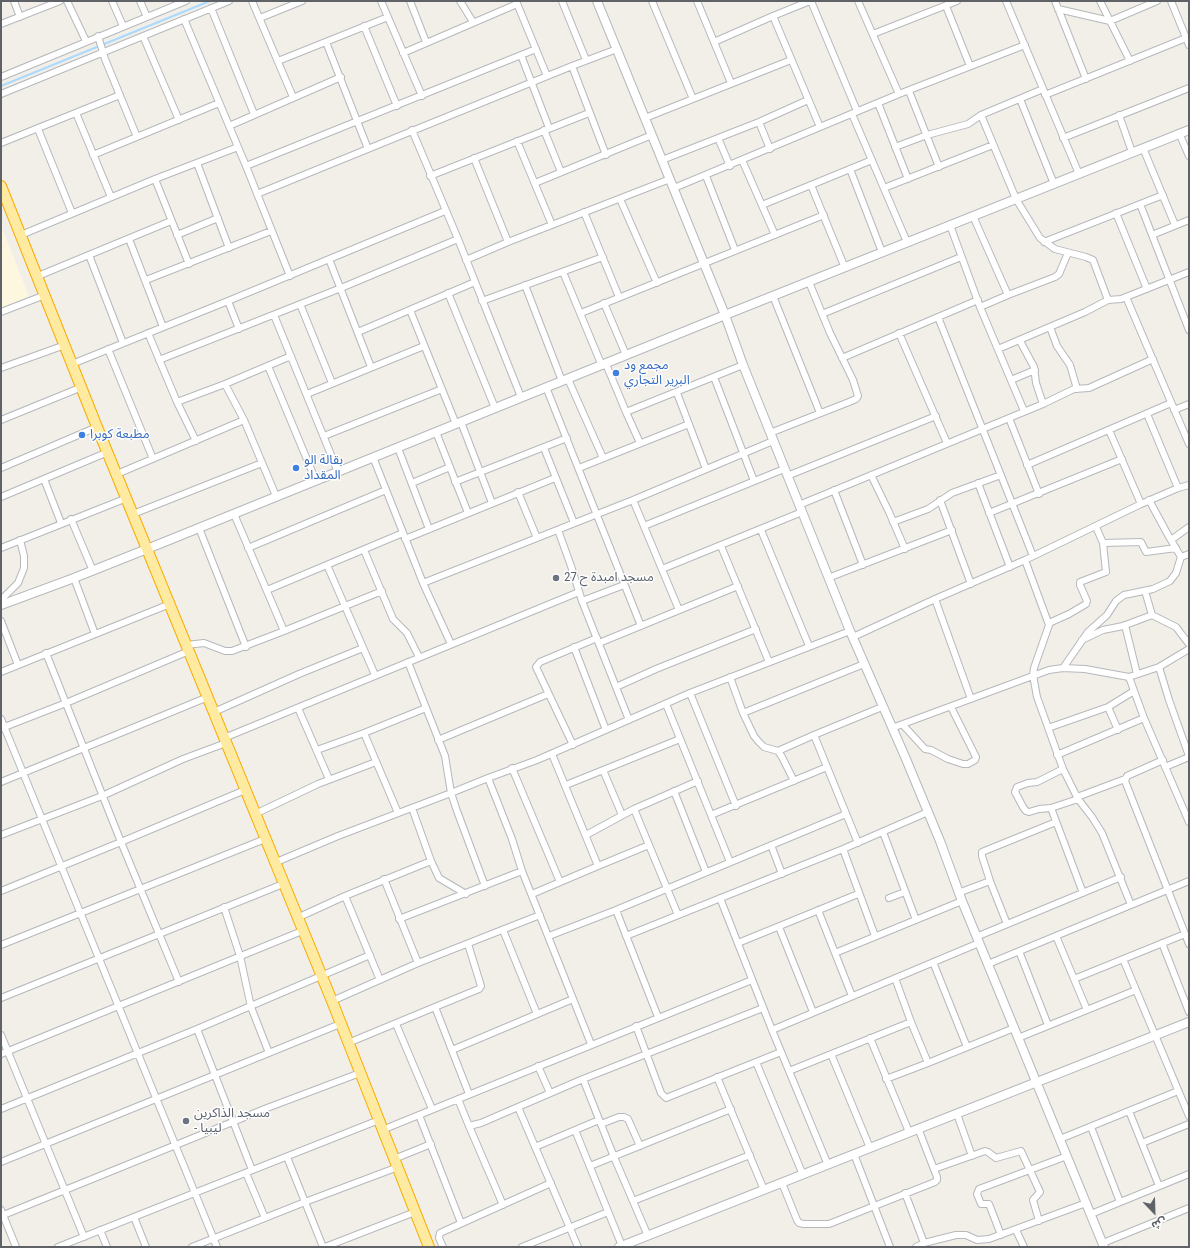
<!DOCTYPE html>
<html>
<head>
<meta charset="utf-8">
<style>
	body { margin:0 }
	#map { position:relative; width:1190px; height:1248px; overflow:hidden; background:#f1efe8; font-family:"Roboto Condensed","Noto Sans Arabic",sans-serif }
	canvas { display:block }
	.frame { position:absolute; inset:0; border:2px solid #5f6368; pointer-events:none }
	.north { position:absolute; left:1134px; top:1192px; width:40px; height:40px; -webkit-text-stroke:3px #fff; paint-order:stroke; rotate:157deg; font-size:11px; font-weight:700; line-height:16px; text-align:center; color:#5f6368 }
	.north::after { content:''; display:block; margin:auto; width:14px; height:18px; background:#5f6368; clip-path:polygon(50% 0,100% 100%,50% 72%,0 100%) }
</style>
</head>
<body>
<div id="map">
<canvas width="1190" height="1248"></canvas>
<div class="frame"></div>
<div class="north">ش</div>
</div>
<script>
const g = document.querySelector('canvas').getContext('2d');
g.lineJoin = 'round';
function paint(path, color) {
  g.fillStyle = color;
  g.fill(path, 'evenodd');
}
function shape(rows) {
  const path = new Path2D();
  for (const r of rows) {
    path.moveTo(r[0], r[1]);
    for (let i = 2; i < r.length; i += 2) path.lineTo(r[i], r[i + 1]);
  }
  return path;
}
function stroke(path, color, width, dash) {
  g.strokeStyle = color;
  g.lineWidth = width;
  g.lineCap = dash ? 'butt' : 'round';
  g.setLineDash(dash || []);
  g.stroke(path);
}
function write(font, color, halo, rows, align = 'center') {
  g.font = font + ' "Roboto Condensed","Noto Sans Arabic",sans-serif';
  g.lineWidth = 3;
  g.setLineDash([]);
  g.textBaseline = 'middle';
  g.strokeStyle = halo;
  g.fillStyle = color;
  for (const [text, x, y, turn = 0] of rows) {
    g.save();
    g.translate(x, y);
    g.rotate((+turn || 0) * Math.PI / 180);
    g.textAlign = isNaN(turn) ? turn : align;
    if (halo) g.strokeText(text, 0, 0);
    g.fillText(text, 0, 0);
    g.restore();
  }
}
const commercial = shape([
	[1,226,29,296,1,309]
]);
const stream = shape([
	[1,86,210,1]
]);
const minor = shape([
	[14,1,20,17],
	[67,1,86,41],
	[112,1,123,26],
	[140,1,147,17],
	[252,1,293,97],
	[381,1,422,96],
	[410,1,426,42],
	[460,1,473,22],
	[516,1,547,76],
	[562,1,586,60],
	[652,1,693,99],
	[697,1,731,83],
	[811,1,857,111],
	[858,1,899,94],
	[1006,1,1079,174],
	[1055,1,1086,79],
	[1100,1,1130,61],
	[1171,1,1189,45],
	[946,6,970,66],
	[211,8,254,114],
	[1058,9,1110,21,1157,1],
	[773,16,820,127],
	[260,18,302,1],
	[184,19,246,166,290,276],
	[1,24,60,1],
	[364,26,397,106],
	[873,34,957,1],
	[98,36,105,59,137,137],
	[143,36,179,120],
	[326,42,368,149],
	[714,42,773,16,810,1],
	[403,53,517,4],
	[521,55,549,128],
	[278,61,388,17],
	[572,66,606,155],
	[1,77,186,1],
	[909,91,939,167],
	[1,94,229,1],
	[1045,95,1186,38],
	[1020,99,1054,184],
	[878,103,908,179],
	[76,113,111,197],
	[852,114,907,242],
	[981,115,1016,199,1040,238,1055,249,1086,257,1093,260,1108,300,1121,299,1189,272],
	[1119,115,1132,152],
	[645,118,791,60],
	[759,122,770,149],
	[229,126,341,77],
	[38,129,72,213],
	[412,130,458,239,521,397],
	[544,130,561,172],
	[1179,133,1189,156],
	[718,138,730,166],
	[1063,138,1189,88],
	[517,141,552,225],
	[1,143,120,95],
	[895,147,927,135,968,124,981,115,1043,89],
	[1143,148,1175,225],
	[93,155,219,103],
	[474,158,508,242],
	[662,160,759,122,808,100],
	[742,160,775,235],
	[197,163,229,248],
	[246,166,536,49],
	[850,169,882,252],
	[430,176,589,113],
	[706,176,735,250],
	[155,179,189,264],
	[535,183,652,135],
	[811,185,845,268],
	[674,188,899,94,1025,45],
	[884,188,993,145],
	[257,194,572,66,617,49],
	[620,199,657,283],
	[1140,204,1189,330],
	[762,205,872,160],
	[584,212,619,297],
	[1116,213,1147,289],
	[973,216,1008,295],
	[950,225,980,307,1024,411],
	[21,235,155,179,238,147],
	[177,235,218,218],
	[1152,235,1189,220],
	[129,239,163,327],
	[1044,242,1163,195],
	[89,255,123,343],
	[329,259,371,367],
	[466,260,508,242,670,179],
	[563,272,602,366],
	[38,276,171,221],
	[146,280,271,231],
	[525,285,562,381],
	[448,293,495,408],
	[773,296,820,413],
	[1126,297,1189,444],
	[228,301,239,329],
	[482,301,603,257],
	[604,303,626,355],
	[300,304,332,383],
	[980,307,1008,295,1055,277,1059,274,1068,253],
	[410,310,456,424],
	[1,312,45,295],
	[581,313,824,215],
	[822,314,961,257],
	[274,315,338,472],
	[938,317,1033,556],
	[1050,327,1057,346,1070,365,1077,389],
	[358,332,475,282],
	[148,333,177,402,196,441],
	[899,333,947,443],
	[1020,341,1034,367,1036,383,1043,404],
	[108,349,153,459],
	[998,349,1085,312,1108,300],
	[842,358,978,300],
	[159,360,341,288,458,239],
	[72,364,228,301,445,211],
	[606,364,626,412,743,365],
	[268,366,316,481],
	[1,368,65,345],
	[714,377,754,481],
	[568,379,603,458],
	[1011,380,1035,370],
	[225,384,244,420,276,496],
	[546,387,641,626],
	[677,393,706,469],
	[307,394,424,346],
	[177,402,225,384,291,356],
	[1174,410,1189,404],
	[626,412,640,443],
	[1147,414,1178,488],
	[1009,418,1039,494],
	[1,420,82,387],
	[461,422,492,503],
	[1109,430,1141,504],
	[436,432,468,513],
	[770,433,849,402,856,399,858,396,853,380,830,333,809,282],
	[324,436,442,389],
	[398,448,429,529],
	[544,448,574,523],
	[373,457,423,583,451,644],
	[1027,465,1171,403],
	[1,468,97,427],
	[579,468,689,424],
	[117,474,244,420],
	[871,475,889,512,905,549],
	[787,476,936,416],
	[44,479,61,523],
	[455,482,567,438],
	[412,483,450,467],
	[978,483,1010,567],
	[834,490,863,565],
	[518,492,537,538],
	[1,497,108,452],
	[633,500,679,610],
	[940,500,971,584],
	[1149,500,1168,535,1181,557,1189,554],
	[799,505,1043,404,1074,389,1089,388,1153,359],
	[989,513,1122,459],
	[133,514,262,463],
	[234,514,284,631,382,591],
	[71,519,93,571],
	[893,522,928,509,952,493,1001,475],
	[644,526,784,469],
	[199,528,246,647],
	[558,530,571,566,582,601,629,720],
	[761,530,809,646],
	[405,539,555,478],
	[1171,540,1189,527],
	[1103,543,1141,542,1146,552,1176,548],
	[721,546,769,662],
	[1,548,127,498],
	[248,548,386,490],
	[364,550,393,619,407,633,419,657],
	[1025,560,1049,625,1034,668,1033,675,1037,697,1063,769,1078,799,1092,817,1102,833,1131,905],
	[327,565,375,675],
	[662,569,802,512],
	[74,578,95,634],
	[828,578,952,530],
	[423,583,633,500,773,441],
	[267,590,403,533],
	[1145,591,1152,615,1176,627,1189,644],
	[935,599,971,699],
	[1,600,18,583,24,568,24,556,20,540],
	[582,601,624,585],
	[1,621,18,665],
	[1049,623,1069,614,1086,604,1087,601,1080,585,1080,582,1106,572,1103,543,1096,527],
	[1125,625,1137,674],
	[853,637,935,599,1025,560,1141,504,1178,488,1189,485],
	[1082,640,1103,630,1123,626,1152,615],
	[599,643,738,586],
	[186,645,204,643,225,651,232,651,284,631],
	[574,647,606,730],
	[46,653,121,842,179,982],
	[408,662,445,756,451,793,457,811,485,886],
	[1159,667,1169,700,1189,756],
	[1063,668,1088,632,1107,615,1116,601,1124,595,1153,589,1170,581,1176,573,1181,557],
	[1,672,170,604],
	[730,677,743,713,754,736,758,741,764,747,778,751,814,735],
	[1129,677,1144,718,1189,822],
	[616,687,656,669,756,629],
	[690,693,736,806],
	[666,704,730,862],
	[1108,707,1134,691],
	[298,708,329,779],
	[214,712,299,674,363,648],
	[743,713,864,664],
	[1,719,217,1247],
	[903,725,925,749,931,750,948,759,963,764,968,764,975,760,976,757,951,707],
	[2,728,66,703,189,651],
	[892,728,1049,670,1063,668,1085,669,1129,677,1159,667,1189,649],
	[1048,728,1108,707,1118,730],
	[364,733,398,813],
	[224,738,579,592],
	[438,740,548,694],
	[573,745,536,667,540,662,597,638],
	[317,750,364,733,426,708],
	[778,751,782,757,794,781],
	[1057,755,1144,718],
	[1163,760,1127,776,1125,781,1189,944],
	[1165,767,1189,757],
	[512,768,560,882],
	[1063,769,1037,782,1028,783,1017,787,1015,792,1023,807,1026,811,1029,812,1039,809,1051,808,1078,799],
	[603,770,622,815],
	[488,778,512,839,522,871,591,1044],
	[1,782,208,697],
	[566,785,680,739],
	[674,791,706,872],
	[1077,797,1125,779],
	[412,808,431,861],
	[1051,808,1083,893],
	[634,809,678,915],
	[255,814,318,784,376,762],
	[711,815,827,767],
	[883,832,916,920],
	[1,835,102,796,183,759,226,743],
	[586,835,634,809,698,781],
	[858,843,814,735,882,707],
	[771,845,782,874],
	[843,849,875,936],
	[274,863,338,836,451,793,488,778,537,760,690,693,850,631],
	[598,866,649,845],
	[384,879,418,963],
	[1,891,121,842,245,790],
	[958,893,990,881],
	[532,894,598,866,552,754],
	[345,896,380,980],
	[720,898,772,1030,828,1165],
	[889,898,905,892],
	[224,907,240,956,251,1007,269,1053],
	[616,910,658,1017],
	[818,910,852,996],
	[297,918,345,896,431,861,439,878,466,894],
	[399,919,522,871],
	[1007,924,990,881,982,856,982,852,1056,822],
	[779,927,813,1012],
	[503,930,537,1014],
	[549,936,616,910,846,814],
	[626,936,843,849,928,812],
	[1056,936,1087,1010],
	[976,937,1121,877],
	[738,943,858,894],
	[1162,943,1189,1012],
	[468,944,481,986,479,989,435,1007,469,1094],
	[1,945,265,839],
	[1019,951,1048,1025],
	[835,953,962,901],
	[1123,959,1189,1116],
	[933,962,967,1047],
	[988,964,1189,881],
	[895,978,911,1022,928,1063],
	[1074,979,1185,934],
	[1,998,283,884],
	[332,1001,418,963,540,915],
	[396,1024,432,1109],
	[636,1026,661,1093,666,1098,781,1052],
	[197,1029,252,1170],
	[772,1030,979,943],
	[1,1035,84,1237],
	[870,1038,909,1132],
	[1018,1038,1136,990],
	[348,1043,435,1007],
	[452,1050,573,999],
	[1,1054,302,931],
	[831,1054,870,1148],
	[756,1062,803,1175],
	[538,1066,550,1093],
	[789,1071,911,1022],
	[717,1077,764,1190],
	[583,1079,614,1157,648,1236],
	[886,1079,928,1063,1014,1028],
	[458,1099,469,1126,481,1123,583,1079,763,1008],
	[518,1107,578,1247],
	[1,1109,197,1029,370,955],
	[1129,1111,1159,1186],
	[957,1114,972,1156],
	[419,1115,461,1223],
	[601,1124,619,1117,624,1117,628,1119,640,1146],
	[469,1126,503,1205],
	[1091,1127,1120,1202],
	[382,1130,752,980],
	[575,1130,622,1246,625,1247],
	[1060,1139,1178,1091],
	[1142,1143,1189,1124],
	[535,1147,599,1120],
	[854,1154,890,1247],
	[287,1157,323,1247],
	[394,1159,431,1144],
	[1,1162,340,1024],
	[590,1166,731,1109],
	[934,1169,985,1151,988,1152,996,1158,1021,1151,1040,1192,1033,1200,1039,1221],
	[246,1173,265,1218],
	[782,1183,797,1220,799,1223,804,1224,829,1224,935,1182,937,1180,937,1177,918,1128],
	[905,1193,924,1243],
	[633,1201,750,1155],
	[1,1210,16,1247],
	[1091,1214,1189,1174],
	[1,1216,267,1108,360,1073],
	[134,1217,146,1247],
	[100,1230,107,1247],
	[1016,1230,1024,1247],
	[1001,1235,989,1204,981,1204,977,1194,979,1189,1067,1156],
	[1103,1243,1189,1208],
	[58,1247,379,1120],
	[192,1247,305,1202,398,1167],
	[325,1247,415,1212],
	[443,1247,439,1238,440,1233,551,1183],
	[522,1247,608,1212],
	[916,1247,924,1243,956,1235,966,1235,977,1240,989,1239,1086,1203]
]);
const tertiary = shape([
	[597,1,662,160,725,315,743,365,850,631,906,759,940,841,962,901,1104,1247],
	[1,605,74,578,147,549,725,315,1189,130],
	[619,1247,1189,1022]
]);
const trunk = shape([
	[1,186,97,427,332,1001,429,1247]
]);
const markers = [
	[616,373,4,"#3f7fe0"],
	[82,435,4,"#3f7fe0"],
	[296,468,4,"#3f7fe0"],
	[556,578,4,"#6b7280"],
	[186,1121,4,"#6b7280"]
];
const shopNames = [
	["مجمع ود",624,366],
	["البرير التجاري",624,381],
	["مطبعة كوبرا",90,435],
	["بقالة الو",304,461],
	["المقداد",304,476]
];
const worshipNames = [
	["مسجد امبدة ح 27",564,578],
	["مسجد الذاكرين",194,1114],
	["- ليبيا",194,1129]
];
paint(commercial, '#fef7e0');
stroke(stream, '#aadaff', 2);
stroke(minor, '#b5b8bc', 8);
stroke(tertiary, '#b5b8bc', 10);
stroke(trunk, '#f9ab00', 12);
stroke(minor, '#fff', 6);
stroke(tertiary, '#fff', 8);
stroke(trunk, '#feeaa1', 10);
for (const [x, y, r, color] of markers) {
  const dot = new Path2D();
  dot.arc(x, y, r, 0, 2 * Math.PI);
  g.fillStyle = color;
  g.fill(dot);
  stroke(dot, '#fff', 1.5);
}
write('13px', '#366cbe', '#fff', shopNames, 'left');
write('13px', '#5b616d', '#fff', worshipNames, 'left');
</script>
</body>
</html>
